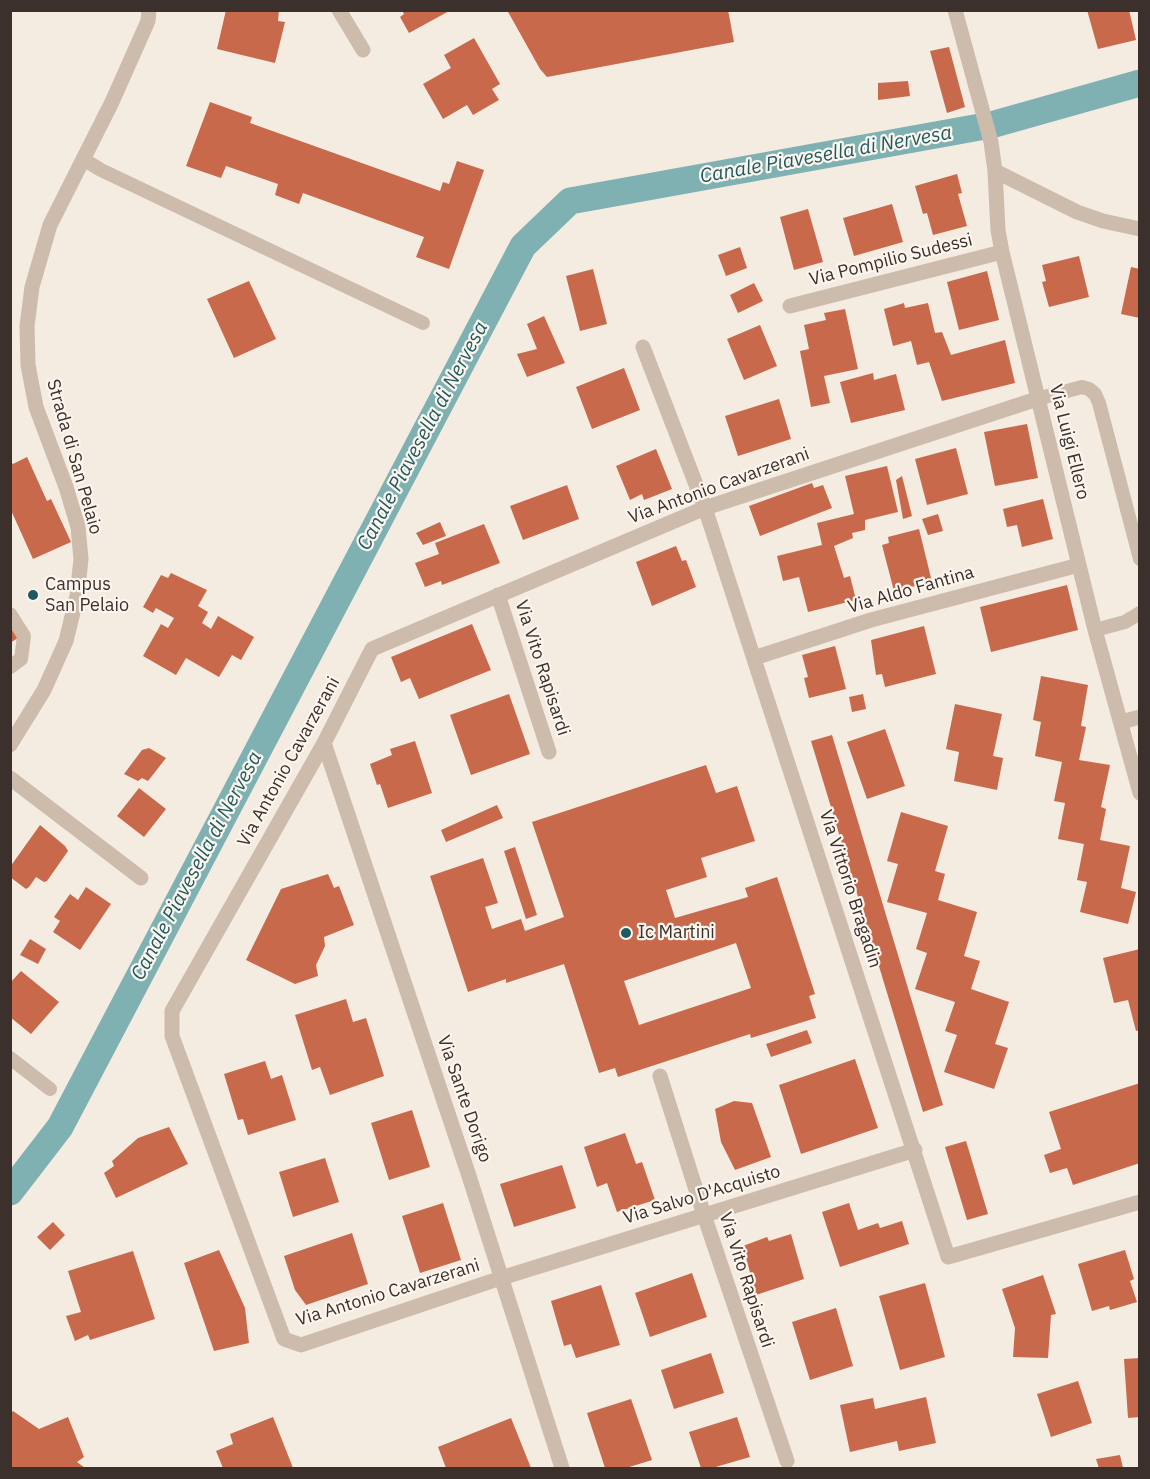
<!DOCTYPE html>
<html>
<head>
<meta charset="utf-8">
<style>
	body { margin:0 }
	#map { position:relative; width:1150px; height:1479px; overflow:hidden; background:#f4ebe1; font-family:"IBM Plex Sans",sans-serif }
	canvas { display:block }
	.frame { position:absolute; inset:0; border:12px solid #3b302b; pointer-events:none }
</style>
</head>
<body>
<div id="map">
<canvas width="1150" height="1479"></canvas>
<div class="frame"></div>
</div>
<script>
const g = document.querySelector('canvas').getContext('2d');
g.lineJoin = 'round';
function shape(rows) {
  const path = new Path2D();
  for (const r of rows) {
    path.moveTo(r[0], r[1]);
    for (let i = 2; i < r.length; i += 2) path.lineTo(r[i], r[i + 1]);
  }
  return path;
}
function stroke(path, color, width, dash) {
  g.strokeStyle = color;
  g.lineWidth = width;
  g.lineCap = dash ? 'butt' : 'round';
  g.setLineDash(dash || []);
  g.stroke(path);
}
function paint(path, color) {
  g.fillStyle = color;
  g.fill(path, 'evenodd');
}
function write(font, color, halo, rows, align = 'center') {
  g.font = font + ' "IBM Plex Sans",sans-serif';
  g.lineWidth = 4.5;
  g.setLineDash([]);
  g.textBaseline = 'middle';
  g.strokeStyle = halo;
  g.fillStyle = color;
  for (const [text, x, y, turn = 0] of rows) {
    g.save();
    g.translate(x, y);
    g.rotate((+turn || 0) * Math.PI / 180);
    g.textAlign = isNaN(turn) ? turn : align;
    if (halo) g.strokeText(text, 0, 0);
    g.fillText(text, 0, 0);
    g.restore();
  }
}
const canal = shape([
	[10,1192,60,1127,523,246,570,201,991,125,1140,83]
]);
const building = shape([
	[226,10,279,10,278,21,285,22,275,63,217,49],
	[402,10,451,10,409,33,400,17,404,14],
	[507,10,728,10,734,42,547,77,540,69],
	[1087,10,1129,10,1136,40,1098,49],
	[474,38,500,84,492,89,499,100,473,115,467,105,443,119,423,84,451,68,444,55],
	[949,47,965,107,947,113,930,51],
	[908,81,910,96,878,100,878,83],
	[210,102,252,117,250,123,440,191,443,182,449,184,457,161,484,170,449,269,416,257,424,237,303,193,299,204,275,195,278,184,226,166,221,178,186,166],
	[957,174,962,193,958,194,967,226,933,235,927,213,923,214,915,186],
	[892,204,903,242,854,256,843,218],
	[808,209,823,262,794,270,780,217],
	[740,247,747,268,726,276,718,255],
	[1079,256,1089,297,1049,307,1042,282,1046,281,1042,265],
	[1131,267,1140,269,1140,318,1121,314],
	[593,269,607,324,580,331,566,276],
	[987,271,999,320,959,330,947,282],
	[249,281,276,339,234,358,207,299],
	[754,283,763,301,738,313,730,295],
	[904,303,905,308,928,303,935,333,942,332,951,355,1005,340,1015,383,942,401,929,362,917,365,911,341,893,346,884,309],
	[845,309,858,369,824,376,830,403,811,407,800,351,809,349,804,325,826,320,824,313],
	[544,316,565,363,527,377,517,354,537,349,527,324],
	[760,325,777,366,744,380,727,339],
	[624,368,640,410,592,429,576,387],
	[873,373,874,380,896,374,905,410,851,423,840,382],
	[779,399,791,439,738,456,725,416],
	[1027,424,1038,478,995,486,984,432],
	[956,448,968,494,927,505,915,459],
	[656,449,672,489,644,500,642,494,630,500,616,466],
	[27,457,47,501,51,499,71,542,33,559,10,508,10,461,13,464],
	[887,466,898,512,865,520,865,530,852,533,853,538,834,546,844,578,850,576,856,600,808,612,799,577,783,581,777,556,822,545,817,523,854,514,845,476],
	[902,476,912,516,903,519,896,480],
	[812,483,814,488,823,485,832,508,760,536,749,506],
	[567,485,579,519,523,540,510,506],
	[1043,499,1053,539,1022,547,1017,525,1007,527,1003,509],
	[938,514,943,531,928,535,922,519],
	[440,522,446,536,423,545,416,533],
	[484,524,500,563,442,585,441,581,425,587,415,563,439,554,435,543],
	[919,529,932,582,894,591,882,545,889,543,888,537],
	[676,546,682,561,686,560,696,587,652,606,636,562],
	[171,573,207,590,198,606,208,612,202,623,211,629,218,616,254,637,241,660,232,655,219,677,186,658,176,675,143,656,161,624,168,628,174,618,156,608,153,613,143,607,161,575,168,578],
	[1067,585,1078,630,991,652,980,607],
	[10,621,21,636,10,643],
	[472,624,491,670,419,699,410,678,401,682,391,657],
	[924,626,936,674,885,687,882,674,876,675,871,640],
	[835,646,846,689,809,698,804,678,808,677,802,655],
	[1041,676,1088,685,1081,726,1086,727,1079,760,1110,765,1101,807,1106,809,1100,840,1130,846,1121,888,1136,892,1128,924,1080,912,1087,882,1077,880,1084,844,1058,839,1065,803,1054,801,1062,762,1035,756,1041,722,1033,720],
	[509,694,530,754,471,775,450,715],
	[863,694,866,709,852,712,849,697],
	[955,704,1002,714,993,756,1003,758,997,790,954,781,959,752,946,749],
	[885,729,905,786,867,799,847,742],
	[832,735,943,1105,923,1112,811,741],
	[415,741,432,793,388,808,380,784,377,785,370,764,392,755,390,749],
	[149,748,166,758,148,781,142,778,138,781,124,774,142,750],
	[706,765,716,793,737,786,755,841,701,858,707,877,666,890,675,918,748,897,745,888,777,877,815,994,809,996,816,1018,751,1038,750,1034,618,1077,615,1068,599,1073,564,964,506,983,506,979,468,992,430,876,483,858,498,903,485,907,492,929,521,919,525,931,564,917,532,822],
	[736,943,751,988,639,1025,624,981],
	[139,788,166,809,144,837,117,816],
	[497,805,503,818,446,842,441,830],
	[901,812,948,826,935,871,945,874,938,900,977,912,964,956,980,961,971,989,1009,1002,995,1044,1008,1048,994,1089,944,1072,957,1035,945,1031,955,1002,915,989,927,953,916,949,927,913,887,902,898,864,887,861],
	[40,825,65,846,68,851,47,881,44,882,36,877,29,887,26,889,10,877,10,867],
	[515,847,537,915,526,919,504,851],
	[328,874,334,888,339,886,354,925,324,937,325,946,316,965,318,976,295,984,246,960,281,889],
	[86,887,111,904,80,950,53,932,60,921,54,917,70,894,78,900],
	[30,939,46,949,38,964,20,955],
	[1140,949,1140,1030,1136,1031,1128,1000,1114,1003,1103,958],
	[21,971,59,1002,31,1034,10,1017,10,983],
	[346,999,353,1022,366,1018,384,1076,330,1095,320,1067,312,1070,295,1015],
	[807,1030,812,1043,771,1057,766,1044],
	[855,1059,878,1128,801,1154,779,1085],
	[265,1061,271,1079,282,1075,296,1120,248,1135,243,1119,238,1120,224,1074],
	[1140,1083,1140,1163,1073,1185,1067,1168,1050,1173,1044,1155,1061,1149,1049,1112],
	[734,1101,752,1103,771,1157,735,1170,721,1142,715,1109],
	[412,1110,430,1167,389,1180,371,1123],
	[169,1127,188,1164,116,1198,104,1173,114,1166,112,1161,138,1138],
	[625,1133,636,1164,642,1162,655,1200,617,1212,607,1183,597,1187,584,1147],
	[966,1141,988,1214,967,1220,945,1147],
	[325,1158,339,1202,293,1217,279,1172],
	[562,1165,576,1208,514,1227,500,1184],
	[443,1203,461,1260,420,1273,402,1216],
	[849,1203,858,1230,878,1223,880,1228,902,1221,909,1244,840,1267,822,1212],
	[53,1222,65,1235,50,1250,37,1237],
	[352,1233,368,1284,306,1305,295,1290,284,1256],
	[791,1234,804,1279,756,1295,743,1246,767,1237,769,1241],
	[219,1250,245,1308,249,1343,214,1351,184,1263],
	[1125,1250,1134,1279,1130,1281,1137,1302,1110,1310,1109,1306,1092,1311,1078,1264],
	[133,1251,155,1319,90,1340,88,1335,75,1341,66,1316,81,1312,68,1271],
	[692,1273,707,1317,650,1337,635,1293],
	[1043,1275,1056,1314,1051,1315,1048,1358,1013,1357,1015,1328,1002,1289],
	[925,1283,945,1357,900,1370,879,1296],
	[601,1285,620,1345,576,1358,571,1344,564,1346,551,1301],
	[836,1308,853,1366,810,1380,792,1322],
	[711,1353,724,1393,674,1409,661,1370],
	[1140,1358,1140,1417,1128,1418,1124,1359],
	[1078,1381,1092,1423,1051,1437,1037,1394],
	[926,1397,936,1443,899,1451,897,1441,850,1452,840,1405,873,1398,875,1409],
	[631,1399,652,1460,626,1468,605,1468,587,1413],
	[13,1411,39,1429,68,1417,84,1457,77,1462,85,1468,10,1468,10,1414],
	[273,1417,293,1468,223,1468,216,1451,233,1444,230,1434],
	[737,1417,750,1457,712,1468,701,1468,689,1432],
	[511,1418,531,1468,446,1468,438,1447],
	[1120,1455,1123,1468,1099,1468,1096,1459]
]);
const service = shape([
	[83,159,101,170,423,323],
	[1037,399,1082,387,1089,389,1095,394,1099,403,1140,559],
	[10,614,24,636,21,659,10,667],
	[1095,630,1125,622,1140,613],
	[10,1058,50,1089]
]);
const minor = shape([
	[339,10,363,50],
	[955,10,991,142,995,171,998,230,1002,252,1095,630,1140,793],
	[995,171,1077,212,1103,221,1140,229],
	[790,306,1002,252],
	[643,347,705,508,948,1257,1140,1202],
	[498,595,549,752],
	[754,658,871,620,1079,565],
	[1121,722,1140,717],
	[324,743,469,1176,562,1468],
	[10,778,141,878],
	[660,1076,704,1215,787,1461],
	[915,1150,501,1278,301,1345,284,1339,172,1036,172,1011,324,743,372,649,705,508,1037,399]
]);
const tertiary = shape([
	[10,745,44,690,66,641,77,596,81,559,78,527,66,487,36,407,28,365,27,326,32,287,50,225,112,102,148,21,149,10]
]);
const markers = [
	[33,595,6,"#1f5a5e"],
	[626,933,6,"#1f5a5e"]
];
const streetNames = [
	["Via Pompilio Sudessi",891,260,-14],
	["Via Luigi Ellero",1069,442,76],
	["Strada di San Pelaio",74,457,74],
	["Via Antonio Cavarzerani",719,486,-20],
	["Via Aldo Fantina",911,590,-16],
	["Via Vito Rapisardi",542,668,72],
	["Via Antonio Cavarzerani",289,762,-61],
	["Via Vittorio Bragadin",850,889,72],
	["Via Sante Dorigo",464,1099,71],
	["Via Salvo D'Acquisto",702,1195,-17],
	["Via Vito Rapisardi",746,1280,72],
	["Via Antonio Cavarzerani",388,1293,-17]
];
const poiNames = [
	["Campus",45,585],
	["San Pelaio",45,606],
	["Ic Martini",638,933]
];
const waterNames = [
	["Canale Piavesella di Nervesa",826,155,-10],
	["Canale Piavesella di Nervesa",423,436,-62],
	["Canale Piavesella di Nervesa",197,866,-62]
];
stroke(canal, '#7fb0b2', 27);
paint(building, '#c8694b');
stroke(service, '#cdbbac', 14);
stroke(minor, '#cdbbac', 15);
stroke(tertiary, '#cdbbac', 15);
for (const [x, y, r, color] of markers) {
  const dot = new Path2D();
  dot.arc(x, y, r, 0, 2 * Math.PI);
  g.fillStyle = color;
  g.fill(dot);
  stroke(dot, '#fbf5ee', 2);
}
write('18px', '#3b302b', '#fbf5ee', streetNames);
write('18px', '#3b302b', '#fbf5ee', poiNames, 'left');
write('italic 20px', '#1f5a5e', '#fbf5ee', waterNames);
</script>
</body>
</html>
